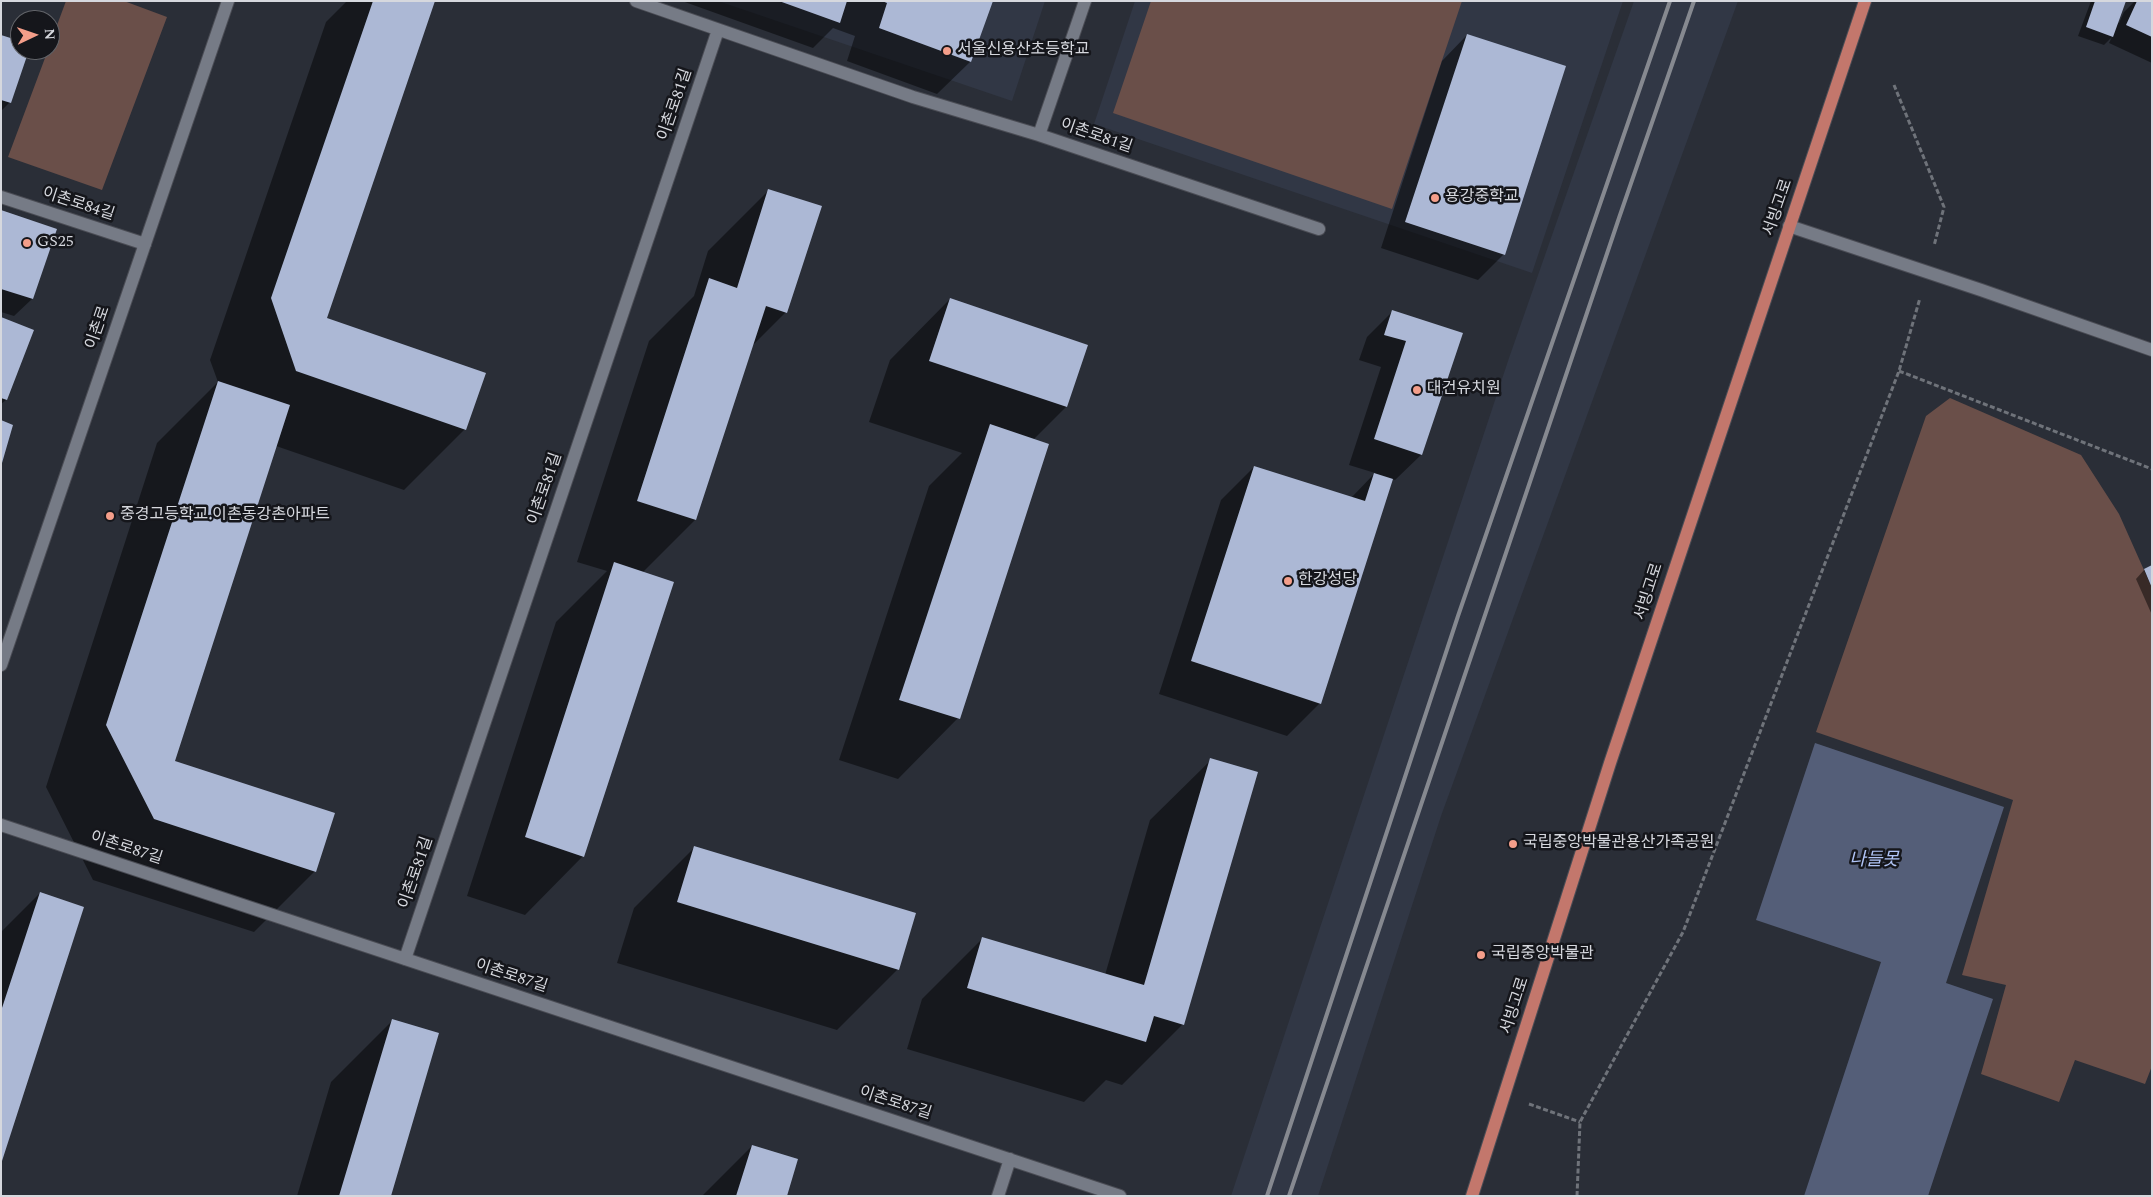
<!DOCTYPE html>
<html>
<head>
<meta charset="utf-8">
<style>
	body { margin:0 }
	#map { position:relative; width:2153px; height:1197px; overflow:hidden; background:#2a2e37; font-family:Spectral,serif }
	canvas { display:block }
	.frame { position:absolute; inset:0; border:2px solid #d6d8de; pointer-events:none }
	.north { position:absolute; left:10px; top:10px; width:50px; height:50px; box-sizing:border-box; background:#15161b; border:1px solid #626469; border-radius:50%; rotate:87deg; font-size:14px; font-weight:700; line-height:20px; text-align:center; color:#d6d8de }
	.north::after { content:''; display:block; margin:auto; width:18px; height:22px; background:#f49e8a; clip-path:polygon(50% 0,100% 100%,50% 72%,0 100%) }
</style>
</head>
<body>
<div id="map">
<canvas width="2153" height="1197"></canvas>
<div class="frame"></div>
<div class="north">N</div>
</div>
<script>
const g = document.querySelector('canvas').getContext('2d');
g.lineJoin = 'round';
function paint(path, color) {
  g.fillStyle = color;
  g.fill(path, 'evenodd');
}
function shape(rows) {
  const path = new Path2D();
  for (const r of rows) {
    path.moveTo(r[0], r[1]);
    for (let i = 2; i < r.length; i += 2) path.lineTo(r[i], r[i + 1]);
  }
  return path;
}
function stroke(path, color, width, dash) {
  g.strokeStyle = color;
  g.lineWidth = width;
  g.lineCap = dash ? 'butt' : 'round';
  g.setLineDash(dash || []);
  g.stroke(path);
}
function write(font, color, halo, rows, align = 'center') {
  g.font = font + ' Spectral,"Noto Sans KR",serif';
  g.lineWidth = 5;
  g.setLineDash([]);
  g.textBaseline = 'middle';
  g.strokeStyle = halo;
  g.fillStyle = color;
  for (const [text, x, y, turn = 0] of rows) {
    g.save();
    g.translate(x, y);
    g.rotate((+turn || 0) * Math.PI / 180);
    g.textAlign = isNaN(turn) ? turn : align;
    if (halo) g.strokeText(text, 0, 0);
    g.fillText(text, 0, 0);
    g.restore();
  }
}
const built = shape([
	[718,1,1045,1,1012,101],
	[1135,1,1623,1,1532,273,1094,124],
	[1634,1,1738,1,1441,816,1318,1196,1231,1196,1509,358]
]);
const green = shape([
	[66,1,124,1,167,17,102,190,8,157,48,50,50,50,50,44],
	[1151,1,1462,1,1392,209,1113,113],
	[1950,398,2081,455,2119,514,2152,588,2152,1066,2145,1084,2075,1060,2059,1102,1981,1074,2006,985,1962,975,2013,800,1816,732,1926,416]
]);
const water = shape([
	[1815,743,2004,807,1946,983,1993,999,1928,1196,1804,1196,1881,962,1756,920]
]);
const shadow = shape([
	[347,1,434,1,325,319,465,429,404,490,276,446,173,762,315,871,254,932,93,880,46,787,157,443,218,382,210,360,326,22],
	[682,1,992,1,970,62,937,94,847,61,855,36,833,28,813,48],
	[2091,1,2125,1,2117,22,2119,23,2124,12,2135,1,2152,1,2152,63,2109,43,2112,37,2104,45,2078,36],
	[1467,35,1504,254,1478,280,1381,248,1442,61],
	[1,36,20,43,20,50,28,50,10,102,1,111],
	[769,190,786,312,751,347,695,520,642,573,583,856,525,915,467,896,556,622,607,571,577,562,649,341,694,296,708,251],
	[1,211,55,230,32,299,14,316,1,312],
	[950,299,1086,345,1066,407,1033,440,958,718,898,779,839,760,929,486,962,453,869,422,890,360],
	[1393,311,1461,334,1421,455,1395,480,1392,479,1320,703,1287,736,1159,694,1221,500,1254,467,1351,498,1375,473,1349,465,1381,367,1359,360,1367,337],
	[1,319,6,400,1,404],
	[2152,567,2152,615,2136,579,2144,570],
	[1211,760,1183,1024,1122,1085,1106,1080,1084,1102,907,1049,922,999,983,938,1105,975,1150,820],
	[695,847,898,969,837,1030,617,963,634,908],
	[40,893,83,908,1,1158,1,932],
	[392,1021,389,1196,297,1196,331,1082],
	[752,1146,786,1196,702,1196]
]);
const building = shape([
	[373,1,435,1,327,318,486,373,466,430,296,371,271,298],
	[779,1,847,1,840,23],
	[882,1,993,1,971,62,879,28,887,3],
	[2095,1,2126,1,2113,37,2086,27],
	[2137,1,2152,1,2152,37,2126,25],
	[1467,34,1566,66,1505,255,1405,222],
	[1,35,20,41,20,50,29,50,11,103,1,100],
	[768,189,822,206,787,313,766,306,696,520,637,501,709,278,737,288],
	[1,210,57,229,33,299,1,289],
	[950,298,1088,345,1067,407,929,361],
	[1392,310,1463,333,1422,455,1374,439,1406,341,1384,335],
	[1,317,34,330,7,400,1,398],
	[218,381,290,405,175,761,335,813,316,872,154,819,106,725],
	[1,420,13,425,2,463,1,463],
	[990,424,1049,444,960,719,899,700],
	[1254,466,1365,501,1374,473,1393,479,1321,704,1191,661],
	[614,562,674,582,584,857,525,837],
	[2152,565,2152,588,2144,569],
	[1210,758,1258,772,1184,1025,1154,1016,1146,1042,967,988,982,937,1144,985],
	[694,846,916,913,899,970,677,902],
	[40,892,84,907,2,1161,1,1011],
	[392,1019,439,1033,391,1196,339,1196],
	[752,1145,798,1159,787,1196,736,1196]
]);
const path = shape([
	[1894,85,1944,207,1934,246],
	[1899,371,2152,469],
	[1529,1104,1580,1122],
	[1577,1196,1580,1122,1683,932,1899,371,1920,298]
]);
const service = shape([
	[1789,226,1981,290,2152,350]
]);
const minor = shape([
	[636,1,913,97,1039,135,1319,229],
	[1039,135,1085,1],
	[1,197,145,244],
	[1,825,1120,1196],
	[405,959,718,30],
	[998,1196,1010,1159]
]);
const tertiary = shape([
	[1,665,228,1]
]);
const primary = shape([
	[1472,1196,1610,763,1865,1]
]);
const rail = shape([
	[1267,1196,1458,616,1670,1],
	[1289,1196,1619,218,1694,1]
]);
const markers = [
	[947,51,5,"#f49e8a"],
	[1435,198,5,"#f49e8a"],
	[27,243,5,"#f49e8a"],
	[1417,390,5,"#f49e8a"],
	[110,516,5,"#f49e8a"],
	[1288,581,5,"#f49e8a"],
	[1513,844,5,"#f49e8a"],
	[1481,955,5,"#f49e8a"]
];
const poiNames = [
	["서울신용산초등학교",957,51],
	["용강중학교",1445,198],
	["GS25",37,243],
	["대건유치원",1427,390],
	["중경고등학교.이촌동강촌아파트",120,516],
	["한강성당",1298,581],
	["국립중앙박물관용산가족공원",1523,844],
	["국립중앙박물관",1491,955]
];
const streetNames = [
	["이촌로81길",676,105,-71],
	["이촌로81길",1096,137,19],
	["이촌로84길",78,205,18],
	["서빙고로",1779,208,-71],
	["이촌로",99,328,-71],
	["이촌로81길",546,489,-71],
	["서빙고로",1650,592,-72],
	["이촌로87길",126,849,18],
	["이촌로81길",417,873,-71],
	["이촌로87길",511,977,18],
	["서빙고로",1516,1006,-72],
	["이촌로87길",895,1104,18]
];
const waterNames = [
	["나들못",1874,861]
];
paint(built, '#313745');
paint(green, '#6a4f49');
paint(water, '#545e78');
paint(shadow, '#0007');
paint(building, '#acb8d5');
stroke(service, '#4a4c54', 14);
stroke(minor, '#4a4c54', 14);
stroke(tertiary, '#4a4c54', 14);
stroke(primary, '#4a4c54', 14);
stroke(path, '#6f737a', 3, [5, 2.5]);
stroke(service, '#767b86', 12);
stroke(minor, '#767b86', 12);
stroke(tertiary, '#767b86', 12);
stroke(primary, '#c3776c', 12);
stroke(rail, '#868990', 4);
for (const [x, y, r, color] of markers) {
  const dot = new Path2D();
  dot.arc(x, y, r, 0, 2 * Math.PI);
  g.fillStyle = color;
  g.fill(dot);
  stroke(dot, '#15161b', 2);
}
write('16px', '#d6d8de', '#15161b', poiNames, 'left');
write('16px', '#d6d8de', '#15161b', streetNames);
write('italic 18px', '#b0c4f6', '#15161b', waterNames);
</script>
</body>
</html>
